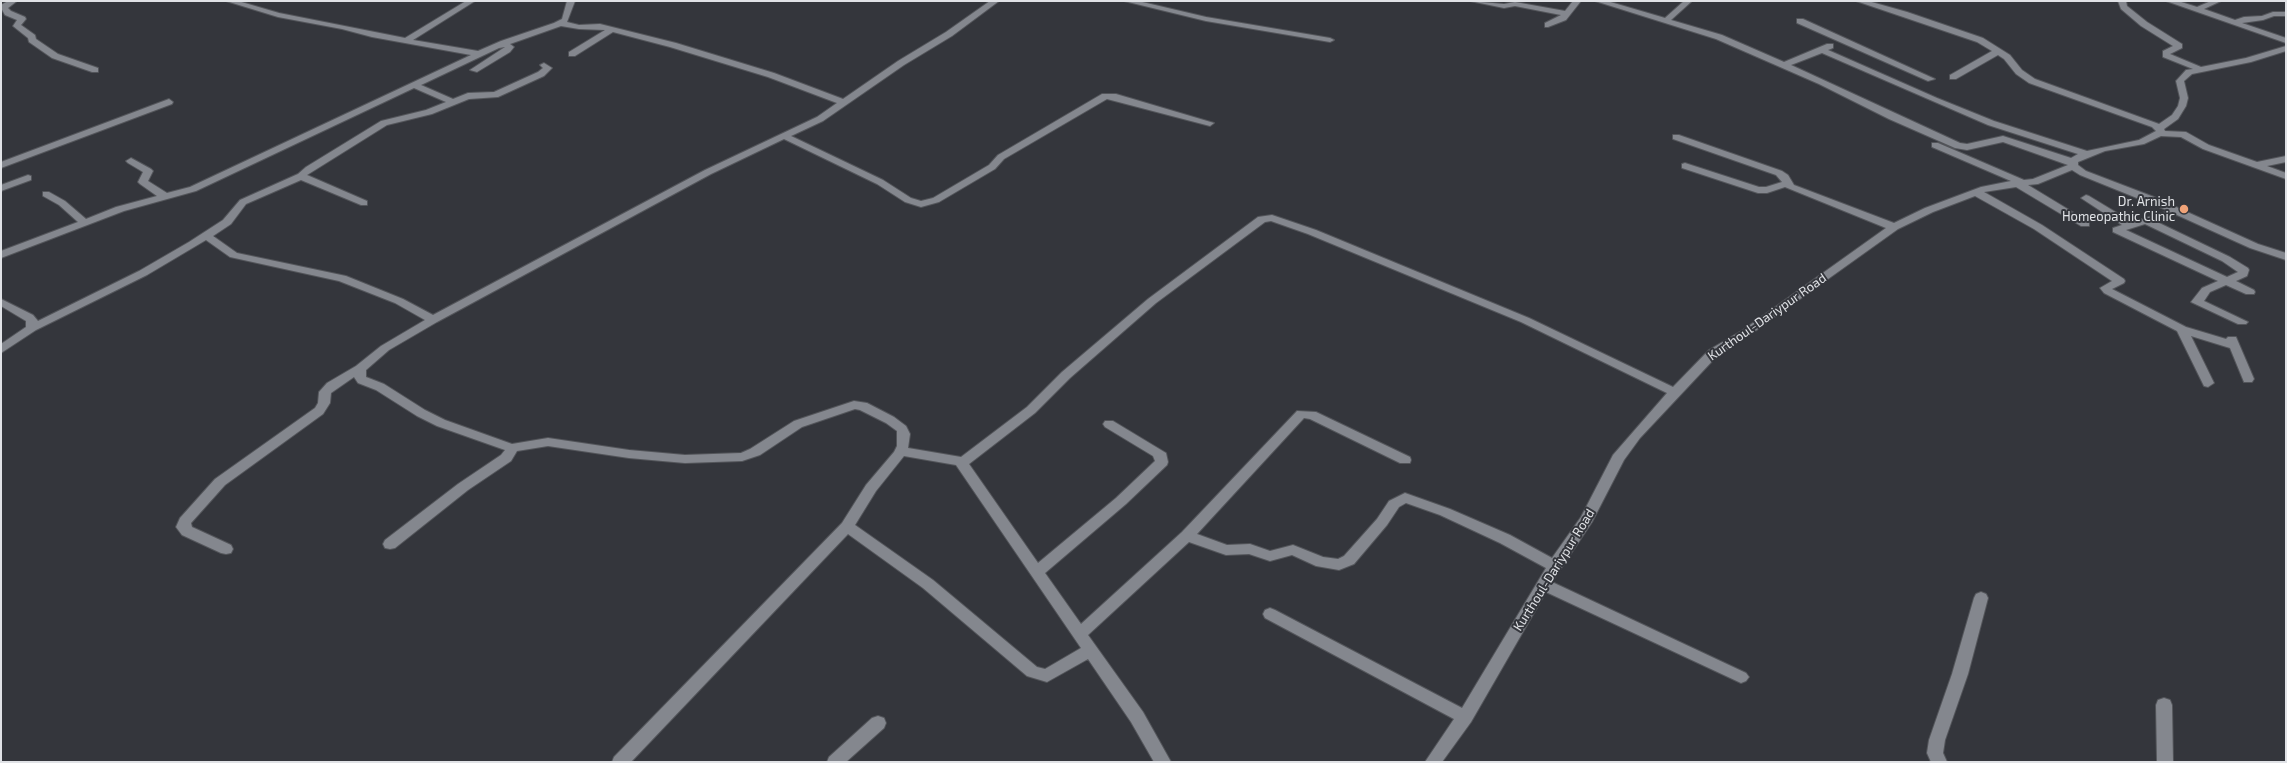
<!DOCTYPE html>
<html>
<head>
<meta charset="utf-8">
<style>
	body { margin:0 }
	#map { position:relative; width:2287px; height:763px; overflow:hidden; background:#34363c; font-family:"Exo 2",sans-serif }
	canvas { display:block }
	.frame { position:absolute; inset:0; border:2px solid #e0e2e6; pointer-events:none }
</style>
</head>
<body>
<div id="map">
<canvas width="2287" height="763"></canvas>
<div class="frame"></div>
</div>
<script>
const g = document.querySelector('canvas').getContext('2d');
g.lineJoin = 'round';
function shape(rows) {
  const path = new Path2D();
  for (const r of rows) {
    path.moveTo(r[0], r[1]);
    for (let i = 2; i < r.length; i += 2) path.lineTo(r[i], r[i + 1]);
  }
  return path;
}
function stroke(path, color, width, dash) {
  g.strokeStyle = color;
  g.lineWidth = width;
  g.lineCap = dash ? 'butt' : 'round';
  g.setLineDash(dash || []);
  g.stroke(path);
}
function paint(path, color) {
  g.fillStyle = color;
  g.fill(path, 'evenodd');
}
function write(font, color, halo, rows, align = 'center') {
  g.font = font + ' "Exo 2",sans-serif';
  g.lineWidth = 4;
  g.setLineDash([]);
  g.textBaseline = 'middle';
  g.strokeStyle = halo;
  g.fillStyle = color;
  for (const [text, x, y, turn = 0] of rows) {
    g.save();
    g.translate(x, y);
    g.rotate((+turn || 0) * Math.PI / 180);
    g.textAlign = isNaN(turn) ? turn : align;
    if (halo) g.strokeText(text, 0, 0);
    g.fillText(text, 0, 0);
    g.restore();
  }
}
const minor = shape([
	[8,1,17,1,8,8,11,11,25,17,26,19,21,25,35,35,36,39,58,54,98,68,98,72,92,72,52,58,29,42,28,38,13,26,17,20,5,15,1,8,1,5,8,1],
	[226,1,238,1,279,13,405,38,466,1,475,1,413,40,478,51,501,41,554,23,562,19,567,1,575,1,567,22,579,25,600,24,676,43,774,73,843,99,898,61,946,32,990,1,999,1,952,36,904,65,823,121,791,136,883,180,911,198,921,201,933,198,989,165,998,155,1102,94,1116,94,1214,123,1210,126,1107,99,1004,159,995,169,939,202,921,207,905,202,877,184,784,139,711,174,437,322,389,350,366,370,366,377,384,384,425,410,445,420,512,444,548,438,629,450,685,455,741,453,750,449,794,421,854,401,867,403,894,417,906,426,910,434,908,448,961,457,1027,407,1062,372,1148,299,1258,217,1272,215,1316,230,1529,318,1673,387,1709,350,1743,330,1886,228,1785,187,1767,193,1758,193,1682,168,1682,164,1685,163,1759,187,1766,187,1782,182,1776,175,1673,139,1673,135,1679,135,1782,171,1788,175,1794,185,1894,223,1925,208,1981,187,2011,181,1932,147,1932,143,1938,143,2024,180,2033,179,2068,165,2003,142,1967,150,1955,148,1889,119,1819,84,1716,39,1595,1,1607,1,1665,18,1684,1,1692,1,1671,20,1722,35,1784,62,1827,44,1833,44,1833,48,1828,50,1937,98,1994,121,2087,151,2139,140,2156,131,2152,127,2029,83,2016,74,2004,59,1998,55,1956,79,1950,79,1950,75,1992,51,1977,42,1856,1,1868,1,1907,12,1983,38,2010,55,2022,70,2035,79,2159,124,2172,115,2178,106,2180,98,2176,81,2186,70,2193,69,2163,57,2163,51,2173,46,2141,26,2121,9,2118,1,2126,1,2127,6,2147,22,2182,44,2182,48,2170,54,2201,67,2246,58,2286,46,2286,51,2251,62,2192,74,2184,81,2188,98,2186,106,2178,119,2164,129,2165,131,2186,132,2209,145,2257,162,2286,156,2286,162,2267,166,2286,173,2286,179,2203,149,2181,137,2161,136,2144,144,2105,151,2078,162,2078,165,2086,171,2154,197,2258,244,2286,253,2286,260,2250,248,2177,215,2155,221,2230,257,2248,268,2249,270,2247,276,2236,281,2254,290,2255,292,2254,294,2246,294,2226,285,2210,292,2204,301,2248,322,2246,324,2238,324,2191,302,2202,288,2218,281,2113,232,2113,228,2122,225,2081,198,2086,195,2089,196,2132,222,2169,211,2080,175,2072,170,2038,184,2028,185,2089,222,2089,226,2081,226,2016,187,1984,192,2042,225,2124,279,2125,281,2124,283,2112,289,2186,327,2226,339,2228,337,2236,337,2254,379,2252,382,2244,382,2230,348,2191,336,2214,383,2208,387,2204,386,2177,331,2104,293,2100,288,2112,281,2034,229,1975,196,1933,212,1898,229,1751,334,1717,356,1640,438,1624,460,1592,522,1552,582,1746,673,1749,677,1746,681,1741,683,1546,592,1471,722,1442,762,1425,762,1454,719,1265,618,1263,614,1265,610,1270,608,1275,610,1462,708,1546,568,1500,543,1440,515,1406,503,1399,507,1387,525,1354,564,1339,570,1316,566,1292,555,1270,561,1249,554,1226,555,1189,542,1088,635,1143,712,1171,762,1154,762,1131,722,1088,659,1047,682,1027,676,923,588,848,534,631,762,612,762,614,757,842,523,866,485,894,452,897,446,897,431,886,423,860,410,855,409,802,427,760,455,742,461,685,463,629,458,548,446,517,451,511,461,468,490,395,548,390,549,385,548,383,544,385,540,458,484,501,455,505,450,437,426,417,416,376,390,358,383,354,377,331,393,330,403,323,414,225,485,191,523,192,527,231,545,233,549,231,553,226,554,221,553,182,535,176,527,180,518,215,479,315,408,318,403,319,392,327,383,356,366,381,346,425,320,395,303,339,281,230,257,206,240,147,275,36,330,1,353,1,344,26,327,26,321,1,306,1,299,33,315,38,321,139,271,189,242,223,220,240,200,298,174,306,167,381,121,426,110,446,102,414,88,196,191,124,211,1,258,1,251,78,222,59,205,43,196,43,192,49,192,65,201,86,219,116,207,157,196,140,184,138,182,143,172,128,163,126,161,131,158,151,169,153,171,148,181,167,193,190,187,471,55,372,37,342,29,278,17,226,1],
	[561,26,579,29,605,30,569,52,569,56,575,56,613,32,670,47,768,77,837,103,817,117,705,170,433,315,403,299,346,276,237,253,213,236,231,224,246,204,301,180,361,205,367,205,367,201,307,175,387,125,432,114,469,99,498,97,544,76,552,68,544,63,540,65,543,68,538,72,494,92,468,93,453,99,421,85,499,48,505,47,470,70,477,72,510,52,514,47,510,44,561,26],
	[1822,53,1988,125,2078,154,2071,158,2003,136,1967,144,1960,143,1791,65,1822,53],
	[1271,221,1308,234,1521,322,1667,393,1613,455,1581,517,1552,558,1510,535,1450,509,1405,493,1389,501,1377,519,1344,556,1338,559,1323,557,1293,545,1270,551,1250,544,1227,545,1197,534,1304,418,1310,419,1400,463,1410,463,1411,460,1410,457,1316,412,1297,411,1182,532,1081,624,1045,573,1126,504,1167,465,1168,462,1166,453,1113,421,1105,421,1103,424,1105,427,1153,456,1155,461,1116,498,1038,563,969,464,1035,413,1070,378,1156,303,1265,222,1271,221],
	[2145,224,2222,261,2238,272,2227,277,2126,230,2145,224],
	[904,456,956,465,1081,648,1045,669,1037,667,933,580,855,525,876,491,904,456],
	[1124,1,1138,1,1206,17,1330,38,1334,40,1330,42,1206,21,1124,1],
	[1470,1,1504,4,1515,2,1565,11,1573,1,1581,1,1566,20,1548,27,1545,27,1545,23,1561,15,1515,6,1504,8,1470,1],
	[2166,1,2178,1,2197,7,2211,1,2221,1,2204,9,2235,20,2244,17,2262,16,2273,12,2286,12,2286,16,2274,16,2263,20,2242,23,2286,38,2286,43,2166,1],
	[1797,19,1803,19,1935,79,1928,81,1797,23,1797,19],
	[169,99,173,102,172,104,1,168,1,162,169,99],
	[28,175,31,176,31,180,1,191,1,185,28,175],
	[1981,592,1986,594,1988,598,1968,674,1945,740,1943,753,1947,762,1931,762,1927,753,1929,740,1952,674,1974,598,1976,594,1981,592],
	[2164,698,2170,700,2172,705,2173,762,2157,762,2156,705,2158,700,2164,698],
	[878,716,884,718,886,723,884,728,846,762,827,762,829,757,872,718,878,716]
]);
const markers = [
	[2184,209,5,"#f0a378"]
];
const poiNames = [
	["Dr. Arnish",2175,202],
	["Homeopathic Clinic",2175,217]
];
const streetNames = [
	["Kurthoul-Dariypur Road",1767,317,-35],
	["Kurthoul-Dariypur Road",1554,570,-58]
];
stroke(minor, '#53555a', 2);
paint(minor, '#84878e');
for (const [x, y, r, color] of markers) {
  const dot = new Path2D();
  dot.arc(x, y, r, 0, 2 * Math.PI);
  g.fillStyle = color;
  g.fill(dot);
  stroke(dot, '#34363c', 1.5);
}
write('13px', '#e0e2e6', '#34363c', poiNames, 'right');
write('13px', '#e0e2e6', '#34363c', streetNames);
</script>
</body>
</html>
